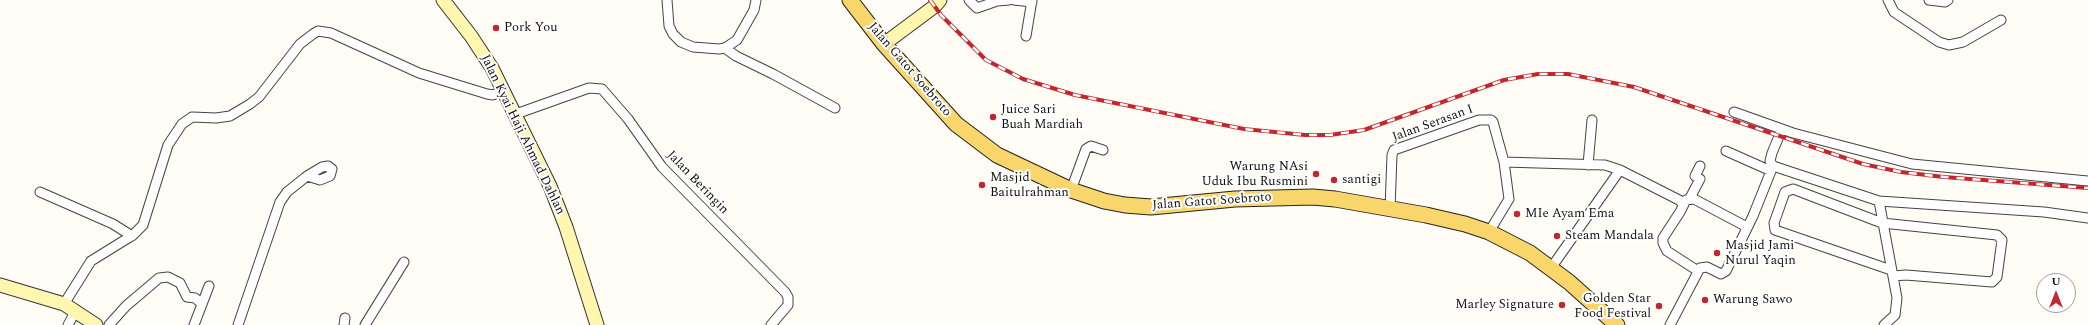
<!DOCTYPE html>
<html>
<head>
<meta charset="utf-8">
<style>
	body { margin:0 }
	#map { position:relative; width:2088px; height:325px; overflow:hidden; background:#fffdf5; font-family:Spectral,serif }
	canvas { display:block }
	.north { position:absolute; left:2036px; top:273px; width:40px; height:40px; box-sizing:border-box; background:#fff; border:1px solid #a0a0a0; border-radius:50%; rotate:0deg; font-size:11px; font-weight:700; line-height:16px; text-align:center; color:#111 }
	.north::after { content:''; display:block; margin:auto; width:14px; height:18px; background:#c4262e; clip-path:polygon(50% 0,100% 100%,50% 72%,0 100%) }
</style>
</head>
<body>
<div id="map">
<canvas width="2088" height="325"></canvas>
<div class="north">U</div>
</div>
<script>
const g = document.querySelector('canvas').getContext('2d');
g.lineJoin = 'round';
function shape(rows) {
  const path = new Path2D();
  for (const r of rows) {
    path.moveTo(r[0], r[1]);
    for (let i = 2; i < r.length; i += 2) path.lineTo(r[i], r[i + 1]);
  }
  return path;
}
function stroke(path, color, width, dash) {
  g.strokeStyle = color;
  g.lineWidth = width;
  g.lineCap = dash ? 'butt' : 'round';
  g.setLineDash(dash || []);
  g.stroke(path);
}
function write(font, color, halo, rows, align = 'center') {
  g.font = font + ' Spectral,serif';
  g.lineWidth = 4;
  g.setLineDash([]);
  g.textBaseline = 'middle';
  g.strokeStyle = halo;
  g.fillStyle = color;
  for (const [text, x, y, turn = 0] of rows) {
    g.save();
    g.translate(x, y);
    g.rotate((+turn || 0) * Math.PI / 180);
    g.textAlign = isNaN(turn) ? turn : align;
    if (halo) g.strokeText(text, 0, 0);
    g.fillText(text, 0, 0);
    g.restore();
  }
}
const street = shape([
	[667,0,669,26,673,34,681,42,693,47,719,49,725,48,737,40,754,10,756,0],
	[969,0,977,8,997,1,1009,0],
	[1014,0,1032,2],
	[1888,0,1894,12,1939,42,1949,45,1963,42,2001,20],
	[1929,0,1945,2,1948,0],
	[1026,36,1032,0],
	[725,48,736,56,773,74,835,108],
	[1734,112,1793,133,1912,164,2088,181],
	[513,115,589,88,602,89,628,119,662,167,785,292,788,297,788,305,771,325],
	[1782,129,1772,153,1770,161,1773,166,1879,201,2044,212,2088,218],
	[1726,151,1771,171],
	[1504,162,1605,165,1620,170,1679,200,1683,204],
	[1588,165,1592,120],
	[1071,190,1086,149,1091,146,1103,150],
	[40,192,113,224,132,236],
	[1690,198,1700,179,1695,176,1700,166],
	[1879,201,1897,298,1895,315,1884,325],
	[1390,209,1392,155,1394,150,1479,120,1491,120,1493,122,1504,162,1509,199,1489,232],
	[1551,268,1620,170],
	[1891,270,1775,230,1774,223,1785,192,1793,189,1882,223,1997,235,2002,240,1997,277,1992,282,1906,275,1893,276],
	[1698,271,1667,251,1663,243,1663,238,1680,212,1686,200,1694,199,1747,227],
	[64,304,91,261,133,235,143,225,168,145,182,124,192,117,216,118,230,116,250,104,259,97,300,44,313,34,318,31,331,33,419,73,487,94,493,95,502,91],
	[68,325,75,312],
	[109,325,126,306,159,278,168,277,180,283,187,297,195,298,201,303],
	[194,325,209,286],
	[238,325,280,202,287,192,307,176,322,167,328,166,332,169,330,176,320,180,307,176],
	[344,325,345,318],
	[365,325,404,262],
	[1670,325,1700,268,1707,267,1721,274,1726,271,1753,216,1773,166]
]);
const secondary = shape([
	[443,0,471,36,492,68,550,186,566,227,597,325],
	[884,44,935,6,940,0],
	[0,285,64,304,96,325]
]);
const primary = shape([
	[850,0,884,44,956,124,997,155,1071,190,1104,201,1125,205,1151,207,1235,199,1313,197,1335,199,1426,215,1465,224,1489,232,1530,253,1569,282,1617,325]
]);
const rail = shape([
	[930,0,941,15,986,60,1023,79,1075,95,1244,129,1305,135,1330,135,1364,130,1504,80,1538,74,1568,74,1634,87,1863,164,1901,172,1944,177,2088,188]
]);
const markers = [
	[496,28,4,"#c4262e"],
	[993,117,4,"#c4262e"],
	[1316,174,4,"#c4262e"],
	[1334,180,4,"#c4262e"],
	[982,185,4,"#c4262e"],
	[1517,214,4,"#c4262e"],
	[1557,236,4,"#c4262e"],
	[1717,253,4,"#c4262e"],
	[1705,300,4,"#c4262e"],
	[1562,305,4,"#c4262e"],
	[1659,306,4,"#c4262e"]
];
const poiNames = [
	["Pork You",504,28],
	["Juice Sari",1001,110],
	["Buah Mardiah",1001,125],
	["Warung NAsi",1308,167,"right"],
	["Uduk Ibu Rusmini",1308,182,"right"],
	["Masjid",990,178],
	["Baitulrahman",990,193],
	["santigi",1342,180],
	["MIe Ayam Ema",1525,214],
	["Steam Mandala",1565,236],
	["Masjid Jami",1725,246],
	["Nurul Yaqin",1725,261],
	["Golden Star",1651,299,"right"],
	["Food Festival",1651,314,"right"],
	["Warung Sawo",1713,300],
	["Marley Signature",1554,305,"right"]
];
const streetNames = [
	["Jalan Gatot Soebroto",909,70,49],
	["Jalan Serasan I",1433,124,-20],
	["Jalan Kyai Haji Ahmad Dahlan",522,135,64],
	["Jalan Beringin",697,183,46],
	["Jalan Gatot Soebroto",1212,202,-4]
];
stroke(street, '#444', 11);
stroke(secondary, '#333', 15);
stroke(primary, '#222', 17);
stroke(street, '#fff', 9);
stroke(secondary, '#fff6b0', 13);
stroke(primary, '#f9d66b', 15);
stroke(rail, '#c4262e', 4);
stroke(rail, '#fff', 2.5, [8]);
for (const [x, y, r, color] of markers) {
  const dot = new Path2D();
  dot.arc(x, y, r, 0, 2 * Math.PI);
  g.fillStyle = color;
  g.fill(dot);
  stroke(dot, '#fff', 1.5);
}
write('13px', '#111', '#fff', poiNames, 'left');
write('13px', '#111', '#fff', streetNames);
</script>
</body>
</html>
